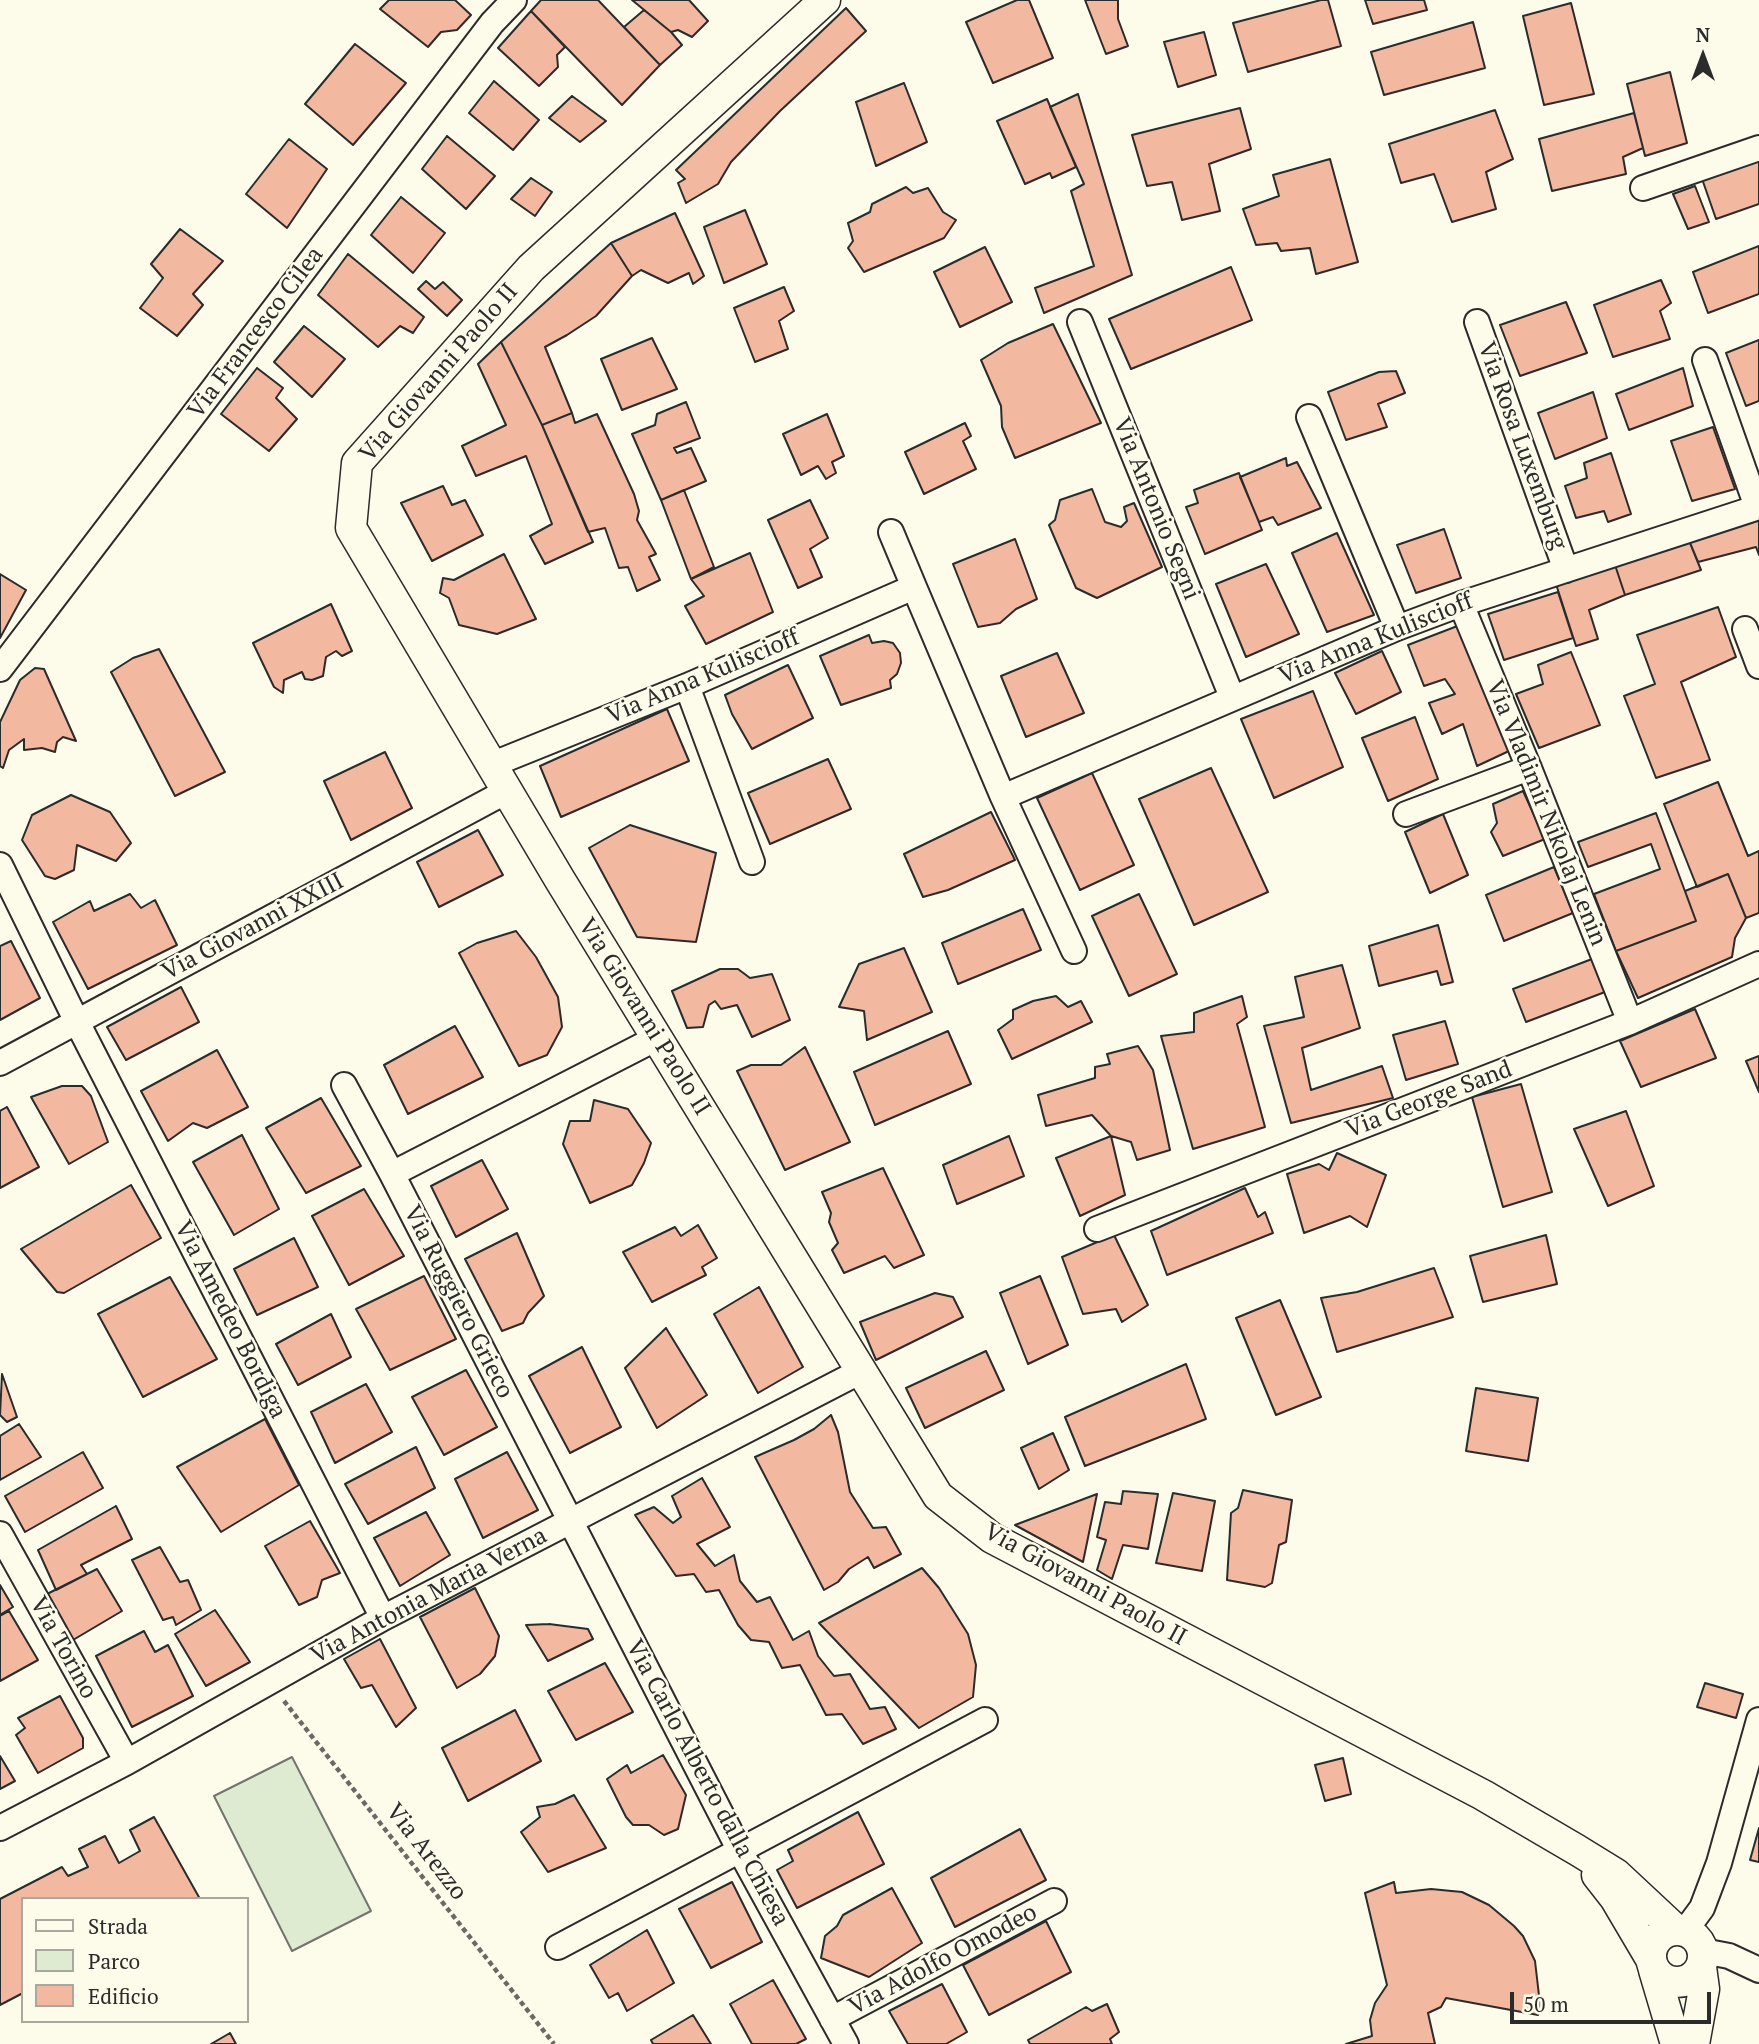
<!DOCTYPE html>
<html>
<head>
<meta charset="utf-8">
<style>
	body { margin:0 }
	#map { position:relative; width:1759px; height:2044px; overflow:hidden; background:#fdfbea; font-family:"PT Serif",serif }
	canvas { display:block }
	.legend { position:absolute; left:21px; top:1897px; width:228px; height:126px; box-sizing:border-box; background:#fdfbea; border:2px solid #a9a89e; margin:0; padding:9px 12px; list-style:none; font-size:21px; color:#2b2b2b }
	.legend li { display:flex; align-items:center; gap:14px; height:35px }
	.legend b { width:35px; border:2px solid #a9a89e }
	.north { position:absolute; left:1668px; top:21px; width:70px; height:70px; -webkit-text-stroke:5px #fdfbea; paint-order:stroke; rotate:0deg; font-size:19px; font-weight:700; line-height:28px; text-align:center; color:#2b2b2b }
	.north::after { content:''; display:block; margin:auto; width:24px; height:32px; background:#2b2b2b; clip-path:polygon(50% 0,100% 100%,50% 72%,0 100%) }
	.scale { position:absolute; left:1510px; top:1992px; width:201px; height:32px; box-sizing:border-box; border:4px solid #2b2b2b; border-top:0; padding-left:9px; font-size:21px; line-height:24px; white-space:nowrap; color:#2b2b2b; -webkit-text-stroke:5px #fdfbea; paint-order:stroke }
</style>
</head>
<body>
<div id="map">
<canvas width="1759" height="2044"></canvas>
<ul class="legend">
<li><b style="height:9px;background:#fdfbea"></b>Strada</li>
<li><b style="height:19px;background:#deebd1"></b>Parco</li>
<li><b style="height:19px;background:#f2b8a0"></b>Edificio</li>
</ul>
<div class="north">N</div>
<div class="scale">50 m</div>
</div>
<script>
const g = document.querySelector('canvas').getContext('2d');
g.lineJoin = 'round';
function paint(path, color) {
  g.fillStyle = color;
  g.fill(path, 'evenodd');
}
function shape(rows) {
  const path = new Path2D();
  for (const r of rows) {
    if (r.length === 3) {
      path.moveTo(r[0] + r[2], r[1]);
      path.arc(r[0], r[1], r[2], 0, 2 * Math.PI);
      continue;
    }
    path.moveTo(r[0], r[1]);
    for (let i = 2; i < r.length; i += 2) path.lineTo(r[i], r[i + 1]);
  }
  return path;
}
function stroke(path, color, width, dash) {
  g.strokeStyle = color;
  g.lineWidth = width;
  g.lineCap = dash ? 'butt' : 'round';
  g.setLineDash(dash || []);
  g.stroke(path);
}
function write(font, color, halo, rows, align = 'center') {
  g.font = font + ' "PT Serif",serif';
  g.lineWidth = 5;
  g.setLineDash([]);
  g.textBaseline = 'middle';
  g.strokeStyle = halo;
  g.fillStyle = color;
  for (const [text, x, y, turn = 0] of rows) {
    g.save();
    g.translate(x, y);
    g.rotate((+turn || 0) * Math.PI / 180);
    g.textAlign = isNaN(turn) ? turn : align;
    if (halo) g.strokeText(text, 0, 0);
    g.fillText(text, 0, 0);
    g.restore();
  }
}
const green = shape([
	[292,1757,371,1911,292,1951,214,1796,292,1757]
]);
const building = shape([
	[389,0,455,0,471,15,457,30,441,32,428,47,380,9,389,0],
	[541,0,598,0,660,65,622,105,531,11,541,0],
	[632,0,689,0,708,21,692,37,678,30,671,32,632,0],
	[1017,0,1029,0,1053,58,993,83,966,22,1017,0],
	[1085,0,1118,0,1118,19,1128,46,1106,54,1085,0],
	[1321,0,1328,0,1341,46,1248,72,1233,23,1321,0],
	[1365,0,1424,0,1427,10,1373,24,1365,0],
	[1571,3,1594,94,1544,105,1523,16,1571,3],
	[846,8,866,31,780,111,731,162,718,184,686,203,678,183,685,179,676,170,846,8],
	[644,10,671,32,682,45,660,65,624,27,644,10],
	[531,11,565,47,557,55,558,67,539,86,498,48,531,11],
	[1473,22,1485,68,1384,95,1371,52,1473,22],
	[1204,32,1216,75,1178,87,1164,42,1204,32],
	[355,44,406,83,353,145,305,104,355,44],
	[1670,72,1687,143,1645,156,1627,84,1670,72],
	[494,81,539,120,513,150,469,113,494,81],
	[904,83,927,142,876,166,856,102,904,83],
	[1078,94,1132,275,1044,313,1035,288,1094,266,1071,191,1084,184,1050,107,1078,94],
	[572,96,606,121,580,142,549,118,572,96],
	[1047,99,1076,167,1052,178,1050,173,1025,184,997,121,1047,99],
	[1240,108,1251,149,1209,164,1220,211,1182,220,1172,182,1147,186,1132,135,1240,108],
	[1495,110,1513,159,1486,172,1496,209,1452,222,1434,174,1401,183,1389,144,1495,110],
	[1634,113,1643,148,1623,157,1626,174,1552,191,1539,139,1634,113],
	[447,136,495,176,466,209,422,169,447,136],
	[289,139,327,169,287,228,246,194,289,139],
	[1759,150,1759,204,1716,219,1700,173,1759,150],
	[1330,159,1358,262,1316,274,1310,248,1281,251,1277,243,1256,245,1243,209,1279,196,1273,175,1330,159],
	[531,178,552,192,535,216,511,199,531,178],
	[1695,186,1709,222,1688,229,1673,194,1695,186],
	[906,187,913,193,928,188,943,212,956,220,944,238,864,272,848,248,853,241,848,223,870,212,872,204,906,187],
	[401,197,445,233,413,273,371,235,401,197],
	[745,210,767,264,724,283,704,227,745,210],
	[675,213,704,276,693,284,689,273,668,283,641,270,632,276,611,243,675,213],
	[180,229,223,261,193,294,203,305,177,336,140,308,163,278,151,264,180,229],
	[611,243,632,276,596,316,567,335,545,347,572,413,542,425,501,342,611,243],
	[1759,246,1759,294,1708,313,1693,272,1759,246],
	[985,247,1012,302,960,327,934,272,985,247],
	[348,254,424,317,413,333,400,326,378,347,318,295,348,254],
	[1231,267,1252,320,1131,369,1109,319,1231,267],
	[1661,280,1671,303,1660,311,1670,339,1613,357,1594,305,1661,280],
	[426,281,435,289,443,282,462,300,447,316,418,289,426,281],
	[784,287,794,311,779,321,788,349,755,362,734,308,784,287],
	[1566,302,1587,353,1520,376,1500,325,1566,302],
	[1053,324,1101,423,1015,458,1002,427,1001,406,981,360,1008,343,1053,324],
	[304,326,345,359,312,397,274,362,304,326],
	[652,338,677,389,622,410,601,359,652,338],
	[1759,340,1759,401,1746,406,1726,353,1759,340],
	[501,342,542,425,593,542,545,564,530,536,552,524,526,456,476,476,462,446,506,425,478,364,501,342],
	[257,368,283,388,276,398,297,419,269,451,221,414,257,368],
	[1683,368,1693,406,1629,430,1616,394,1683,368],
	[1396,371,1405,393,1378,404,1387,427,1346,440,1328,392,1379,372,1396,371],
	[1593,392,1607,438,1555,459,1538,413,1593,392],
	[686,402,700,438,674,448,677,453,691,448,706,481,661,500,632,434,655,425,657,414,686,402],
	[572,413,575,423,597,414,634,494,639,511,637,520,656,554,649,557,660,580,637,591,628,567,619,568,605,528,588,532,542,425,572,413],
	[827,414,844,456,832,462,836,473,826,479,818,466,801,475,783,434,827,414],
	[965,423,971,436,963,441,976,469,924,494,905,452,965,423],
	[1713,427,1735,489,1692,501,1671,441,1713,427],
	[1611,453,1631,514,1608,522,1604,511,1576,518,1565,486,1587,478,1584,463,1611,453],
	[1286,458,1287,466,1297,462,1321,508,1278,525,1273,517,1259,522,1240,477,1286,458],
	[1239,473,1262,530,1205,554,1186,507,1198,503,1194,490,1239,473],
	[443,486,452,505,465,500,483,535,432,561,401,503,443,486],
	[1092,489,1105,522,1121,527,1127,521,1124,507,1134,503,1162,567,1097,598,1076,588,1049,525,1055,520,1060,500,1092,489],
	[684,490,714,567,691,579,661,500,684,490],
	[810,500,828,538,810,549,822,577,798,588,768,520,810,500],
	[1759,516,1759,555,1756,547,1698,562,1688,538,1759,516],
	[1444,529,1461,578,1416,593,1397,545,1444,529],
	[1337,533,1374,615,1327,632,1292,553,1337,533],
	[1688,538,1701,570,1625,595,1614,562,1688,538],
	[1015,539,1037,599,1016,609,1000,623,978,627,953,564,1015,539],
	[750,553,773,612,706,644,685,606,704,596,691,579,750,553],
	[504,554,536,619,497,634,459,625,449,598,440,593,443,578,454,580,504,554],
	[1614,562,1625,595,1589,610,1598,639,1576,646,1555,581,1614,562],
	[1266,564,1299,634,1246,657,1216,584,1266,564],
	[0,574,26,590,0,638,0,574],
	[1558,592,1573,638,1504,660,1488,614,1558,592],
	[331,604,352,651,342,656,336,651,326,657,323,676,312,680,305,679,302,672,284,680,283,693,274,687,253,643,331,604],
	[1718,607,1736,657,1681,682,1710,760,1656,778,1624,696,1655,684,1637,635,1718,607],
	[1460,625,1509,751,1477,766,1463,724,1442,734,1429,703,1455,694,1445,679,1424,686,1408,645,1460,625],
	[869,635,872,643,884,641,893,643,900,653,901,663,897,674,890,680,891,688,841,705,820,656,869,635],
	[159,649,225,772,175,796,111,672,133,658,159,649],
	[1382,651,1401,692,1356,714,1335,673,1382,651],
	[1571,652,1600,725,1539,748,1516,694,1543,684,1538,665,1571,652],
	[1057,653,1084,713,1026,737,1001,676,1057,653],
	[788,665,813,718,752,749,732,714,725,695,788,665],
	[35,668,44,669,76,741,63,737,57,742,55,752,42,748,24,750,24,739,9,750,3,768,0,766,0,722,20,680,35,668],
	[1313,691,1343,767,1274,798,1241,719,1313,691],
	[667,709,689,761,561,817,540,766,667,709],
	[1415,717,1438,779,1388,801,1362,738,1415,717],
	[385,752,412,808,351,840,324,781,385,752],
	[828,759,851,809,770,844,748,793,828,759],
	[1211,768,1268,892,1194,925,1139,799,1211,768],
	[1092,773,1134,865,1080,890,1037,798,1092,773],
	[1718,782,1748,856,1759,851,1759,913,1746,918,1728,874,1697,887,1664,804,1718,782],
	[1523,791,1545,839,1503,856,1491,832,1497,823,1493,804,1523,791],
	[71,795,110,812,131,843,116,861,77,845,74,870,55,879,45,876,22,840,32,815,71,795],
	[991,812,1015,860,948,890,923,897,904,854,991,812],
	[1656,813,1696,921,1616,951,1594,894,1660,869,1651,844,1588,867,1578,842,1656,813],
	[1443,814,1468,875,1430,893,1405,832,1443,814],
	[630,825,716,853,696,942,637,937,589,848,630,825],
	[478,830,503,875,439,907,417,862,478,830],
	[1554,867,1573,913,1504,941,1486,895,1554,867],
	[1728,874,1746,918,1735,938,1732,957,1638,998,1616,951,1696,921,1685,891,1728,874],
	[130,894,141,908,155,900,177,945,88,989,53,922,90,901,94,911,130,894],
	[1139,894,1177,974,1129,996,1092,916,1139,894],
	[1023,909,1041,950,958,984,942,943,1023,909],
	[1438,925,1453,982,1441,985,1437,971,1379,986,1369,946,1438,925],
	[516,931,536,957,558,997,562,1027,547,1055,519,1066,459,953,477,943,516,931],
	[11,941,40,998,0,1020,0,946,11,941],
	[904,948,932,1012,867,1040,864,1011,839,1007,859,964,904,948],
	[1592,959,1605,992,1526,1022,1513,989,1592,959],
	[1342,965,1360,1028,1302,1048,1311,1090,1382,1066,1393,1098,1291,1123,1264,1026,1304,1017,1295,977,1342,965],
	[720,969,738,969,750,978,772,974,790,1020,752,1037,737,1005,721,1009,715,1001,709,1005,703,1027,687,1028,672,991,720,969],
	[181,987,199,1022,126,1060,107,1027,181,987],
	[1056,996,1068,1007,1081,1001,1092,1022,1012,1059,998,1030,1013,1019,1013,1010,1033,1001,1056,996],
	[1242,996,1247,1017,1237,1024,1265,1127,1193,1149,1161,1036,1194,1032,1194,1013,1242,996],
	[1695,1009,1716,1058,1641,1087,1620,1041,1695,1009],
	[1445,1021,1458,1064,1406,1080,1393,1035,1445,1021],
	[455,1026,483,1077,408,1114,384,1065,455,1026],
	[948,1031,971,1084,875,1125,854,1072,948,1031],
	[1138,1046,1153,1070,1170,1150,1137,1160,1131,1142,1111,1136,1092,1115,1046,1126,1038,1095,1095,1078,1095,1067,1110,1064,1107,1054,1138,1046],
	[805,1047,850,1142,785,1170,737,1071,751,1065,781,1065,805,1047],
	[217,1050,248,1107,207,1128,193,1123,168,1141,141,1091,217,1050],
	[1759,1056,1759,1092,1746,1061,1759,1056],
	[1521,1084,1552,1192,1503,1207,1472,1097,1521,1084],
	[62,1086,82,1086,91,1096,108,1142,69,1164,31,1097,62,1086],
	[321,1098,361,1166,306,1193,266,1128,321,1098],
	[594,1100,628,1109,651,1143,644,1163,632,1185,590,1203,563,1144,570,1121,590,1121,594,1100],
	[7,1107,39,1167,0,1188,0,1111,7,1107],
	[1626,1111,1654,1186,1608,1206,1574,1129,1626,1111],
	[242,1135,279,1209,234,1235,193,1162,242,1135],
	[1009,1136,1024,1176,957,1204,943,1165,1009,1136],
	[1111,1136,1125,1195,1080,1216,1056,1158,1111,1136],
	[1337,1153,1386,1175,1367,1227,1350,1216,1304,1233,1287,1174,1319,1164,1329,1170,1337,1153],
	[482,1160,508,1209,456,1237,431,1186,482,1160],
	[883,1168,924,1255,894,1268,885,1256,844,1273,832,1250,838,1243,829,1222,831,1213,822,1192,883,1168],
	[131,1185,161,1238,64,1293,57,1292,21,1249,131,1185],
	[1245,1188,1258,1217,1265,1212,1273,1233,1167,1275,1151,1231,1245,1188],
	[364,1189,404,1256,349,1285,312,1216,364,1189],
	[698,1225,717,1258,702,1267,706,1275,652,1302,623,1252,675,1227,681,1236,698,1225],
	[517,1233,544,1296,528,1313,523,1323,502,1331,465,1259,517,1233],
	[1114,1235,1148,1305,1122,1322,1116,1309,1083,1314,1062,1257,1114,1235],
	[1546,1235,1557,1284,1483,1302,1470,1256,1546,1235],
	[294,1238,318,1287,257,1315,234,1269,294,1238],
	[1434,1268,1453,1317,1337,1352,1321,1298,1357,1292,1434,1268],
	[424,1276,456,1339,390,1370,356,1309,424,1276],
	[1040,1276,1068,1345,1028,1364,1000,1293,1040,1276],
	[170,1277,217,1359,143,1397,98,1314,170,1277],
	[759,1287,803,1367,758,1393,714,1314,759,1287],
	[935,1293,953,1297,963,1317,876,1360,860,1322,935,1293],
	[1280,1300,1321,1397,1276,1415,1236,1318,1280,1300],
	[331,1314,351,1357,298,1385,276,1344,331,1314],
	[666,1328,707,1395,657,1428,625,1368,666,1328],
	[582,1347,621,1427,570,1453,529,1376,582,1347],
	[986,1351,1004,1390,925,1428,906,1388,986,1351],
	[1186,1364,1206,1419,1085,1466,1065,1417,1186,1364],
	[466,1370,497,1427,444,1455,412,1397,466,1370],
	[2,1374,17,1417,7,1422,0,1415,2,1374],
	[366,1384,392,1432,335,1463,311,1412,366,1384],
	[1476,1388,1538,1398,1528,1461,1466,1451,1476,1388],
	[831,1415,838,1432,850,1492,873,1528,886,1527,901,1554,874,1568,868,1557,849,1569,838,1582,824,1590,755,1457,794,1440,814,1429,831,1415],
	[265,1419,299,1485,221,1532,177,1467,265,1419],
	[19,1424,41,1457,0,1480,0,1436,19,1424],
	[1053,1433,1069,1470,1039,1489,1021,1448,1053,1433],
	[416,1447,435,1488,368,1524,345,1484,416,1447],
	[83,1452,103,1488,25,1532,5,1496,83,1452],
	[507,1452,538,1510,483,1538,455,1479,507,1452],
	[702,1478,730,1527,697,1544,715,1566,734,1555,740,1581,757,1602,770,1597,793,1640,809,1631,818,1656,834,1676,850,1674,870,1709,885,1707,896,1729,863,1744,842,1714,826,1715,800,1665,782,1668,769,1642,751,1640,738,1625,719,1590,706,1592,694,1574,676,1576,635,1515,654,1507,673,1523,681,1517,672,1496,702,1478],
	[1243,1490,1292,1500,1286,1542,1279,1545,1272,1583,1265,1587,1227,1580,1231,1513,1238,1508,1243,1490],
	[1123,1491,1158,1494,1148,1549,1123,1545,1112,1579,1097,1570,1106,1540,1097,1537,1105,1502,1121,1504,1123,1491],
	[1173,1493,1215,1501,1202,1571,1156,1563,1173,1493],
	[1097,1494,1083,1562,1015,1525,1097,1494],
	[116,1506,132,1539,81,1565,87,1574,56,1590,38,1550,116,1506],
	[426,1512,450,1555,400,1586,374,1538,426,1512],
	[310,1521,340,1573,322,1580,317,1597,299,1605,265,1546,310,1521],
	[160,1547,180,1582,188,1580,201,1610,176,1625,173,1617,163,1620,132,1560,160,1547],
	[922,1568,939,1588,968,1634,976,1665,973,1697,919,1728,819,1623,922,1568],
	[97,1569,122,1611,73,1640,47,1594,97,1569],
	[0,1585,13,1607,0,1615,0,1585],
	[475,1588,499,1636,495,1656,480,1674,457,1688,420,1617,475,1588],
	[215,1610,250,1662,206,1686,175,1634,215,1610],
	[9,1611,38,1660,0,1681,0,1616,9,1611],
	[549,1624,588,1629,593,1639,548,1661,526,1625,549,1624],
	[144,1631,155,1652,168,1645,193,1696,132,1727,96,1656,144,1631],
	[380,1639,416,1708,396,1727,372,1685,361,1688,344,1659,380,1639],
	[605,1663,633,1712,576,1740,548,1691,605,1663],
	[1705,1683,1743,1694,1736,1718,1697,1707,1705,1683],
	[60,1696,83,1738,83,1748,38,1773,16,1735,25,1728,18,1718,60,1696],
	[515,1710,541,1761,468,1801,442,1748,515,1710],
	[663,1755,686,1795,678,1829,664,1835,649,1825,633,1825,626,1817,607,1779,627,1765,631,1773,663,1755],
	[0,1756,15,1781,0,1789,0,1756],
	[1343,1758,1351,1794,1325,1801,1315,1765,1343,1758],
	[574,1795,606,1848,548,1872,521,1832,540,1817,537,1807,555,1804,574,1795],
	[858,1812,884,1864,797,1908,777,1870,793,1861,788,1850,858,1812],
	[154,1817,200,1899,23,1899,23,1993,0,2005,0,1899,62,1867,68,1876,88,1867,79,1849,105,1836,119,1863,140,1851,130,1830,154,1817],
	[1759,1828,1759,1862,1750,1860,1759,1828],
	[1020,1829,1046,1880,955,1927,931,1878,1020,1829],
	[732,1882,762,1942,711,1968,679,1909,732,1882],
	[1394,1882,1396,1893,1431,1889,1462,1892,1489,1905,1514,1926,1523,1936,1535,1961,1540,2004,1538,2015,1446,1998,1441,2007,1428,2013,1435,2044,1346,2044,1372,2036,1370,2020,1375,2003,1387,1985,1365,1893,1394,1882],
	[892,1888,922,1943,869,1977,821,1958,825,1936,837,1926,843,1915,892,1888],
	[1046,1921,1071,1972,989,2015,963,1965,1046,1921],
	[647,1930,674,1983,627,2011,618,1993,609,1998,590,1965,647,1930],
	[773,1980,806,2039,796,2044,752,2044,730,2004,773,1980],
	[942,1984,967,2032,946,2044,908,2044,889,2011,942,1984],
	[1107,2004,1119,2032,1110,2039,1112,2044,1030,2044,1028,2040,1086,2007,1092,2011,1107,2004],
	[693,2015,711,2044,653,2044,651,2040,693,2015],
	[230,2033,236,2044,211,2044,230,2033]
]);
const path = shape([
	[284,1701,554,2044]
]);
const minor = shape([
	[1643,188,1759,148],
	[1080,322,1232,697],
	[1477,322,1566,570],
	[1705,360,1757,507],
	[1309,417,1397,628],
	[891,532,914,587],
	[1461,604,1529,768,1630,1022],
	[1745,629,1759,666],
	[0,669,492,23,514,0],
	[687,686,752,862],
	[491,765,687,686,914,587,1003,797,1397,628,1461,604,1759,507],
	[1003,797,1074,951],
	[1406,814,1529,768],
	[0,865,77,1022,383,1618],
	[0,1063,507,791],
	[344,1085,392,1174,739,1849,846,2044],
	[392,1174,657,1038],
	[1097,1229,1630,1022,1759,964],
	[0,1534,127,1762],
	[0,1828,127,1762,383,1618,861,1371],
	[1685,1931,1702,1908,1719,1863,1759,1720],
	[558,1947,985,1720],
	[1703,1951,1729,1956,1759,1970],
	[832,2019,1054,1901]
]);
const tertiary = shape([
	[825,0,531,268,357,463,351,528,560,880,938,1496,992,1538,1483,1795,1577,1850,1616,1874,1676,1930],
	[1597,1875,1615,1898,1651,1959],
	[1677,1956,26],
	[1654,1970,1676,2044],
	[1694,2044,1704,1989,1701,1967]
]);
const streetNames = [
	["Via Francesco Cilea",256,333,-53],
	["Via Giovanni Paolo II",439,373,-49],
	["Via Rosa Luxemburg",1522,446,70],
	["Via Antonio Segni",1156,509,68],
	["Via Anna Kuliscioff",1376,639,-22],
	["Via Anna Kuliscioff",703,677,-23],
	["Via Vladimir Nikolaj Lenin",1546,813,68],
	["Via Giovanni XXIII",253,927,-28],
	["Via Giovanni Paolo II",644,1017,58],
	["Via George Sand",1429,1100,-21],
	["Via Ruggiero Grieco",458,1302,63],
	["Via Amedeo Bordiga",230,1320,63],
	["Via Giovanni Paolo II",1085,1585,29],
	["Via Antonia Maria Verna",429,1596,-28],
	["Via Torino",63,1648,61],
	["Via Carlo Alberto dalla Chiesa",707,1783,62],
	["Via Arezzo",426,1852,52],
	["Via Adolfo Omodeo",943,1960,-28]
];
paint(green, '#deebd1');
stroke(green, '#74746e', 2);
paint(building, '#f2b8a0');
stroke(building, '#2b2b2b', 2);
stroke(minor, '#2b2b2b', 28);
stroke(tertiary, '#2b2b2b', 33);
stroke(path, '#6a6964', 4.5, [5, 3.5]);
stroke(minor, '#fdfbea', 24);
stroke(tertiary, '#fdfbea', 30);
write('24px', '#2b2b2b', '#fdfbea', streetNames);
</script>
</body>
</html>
